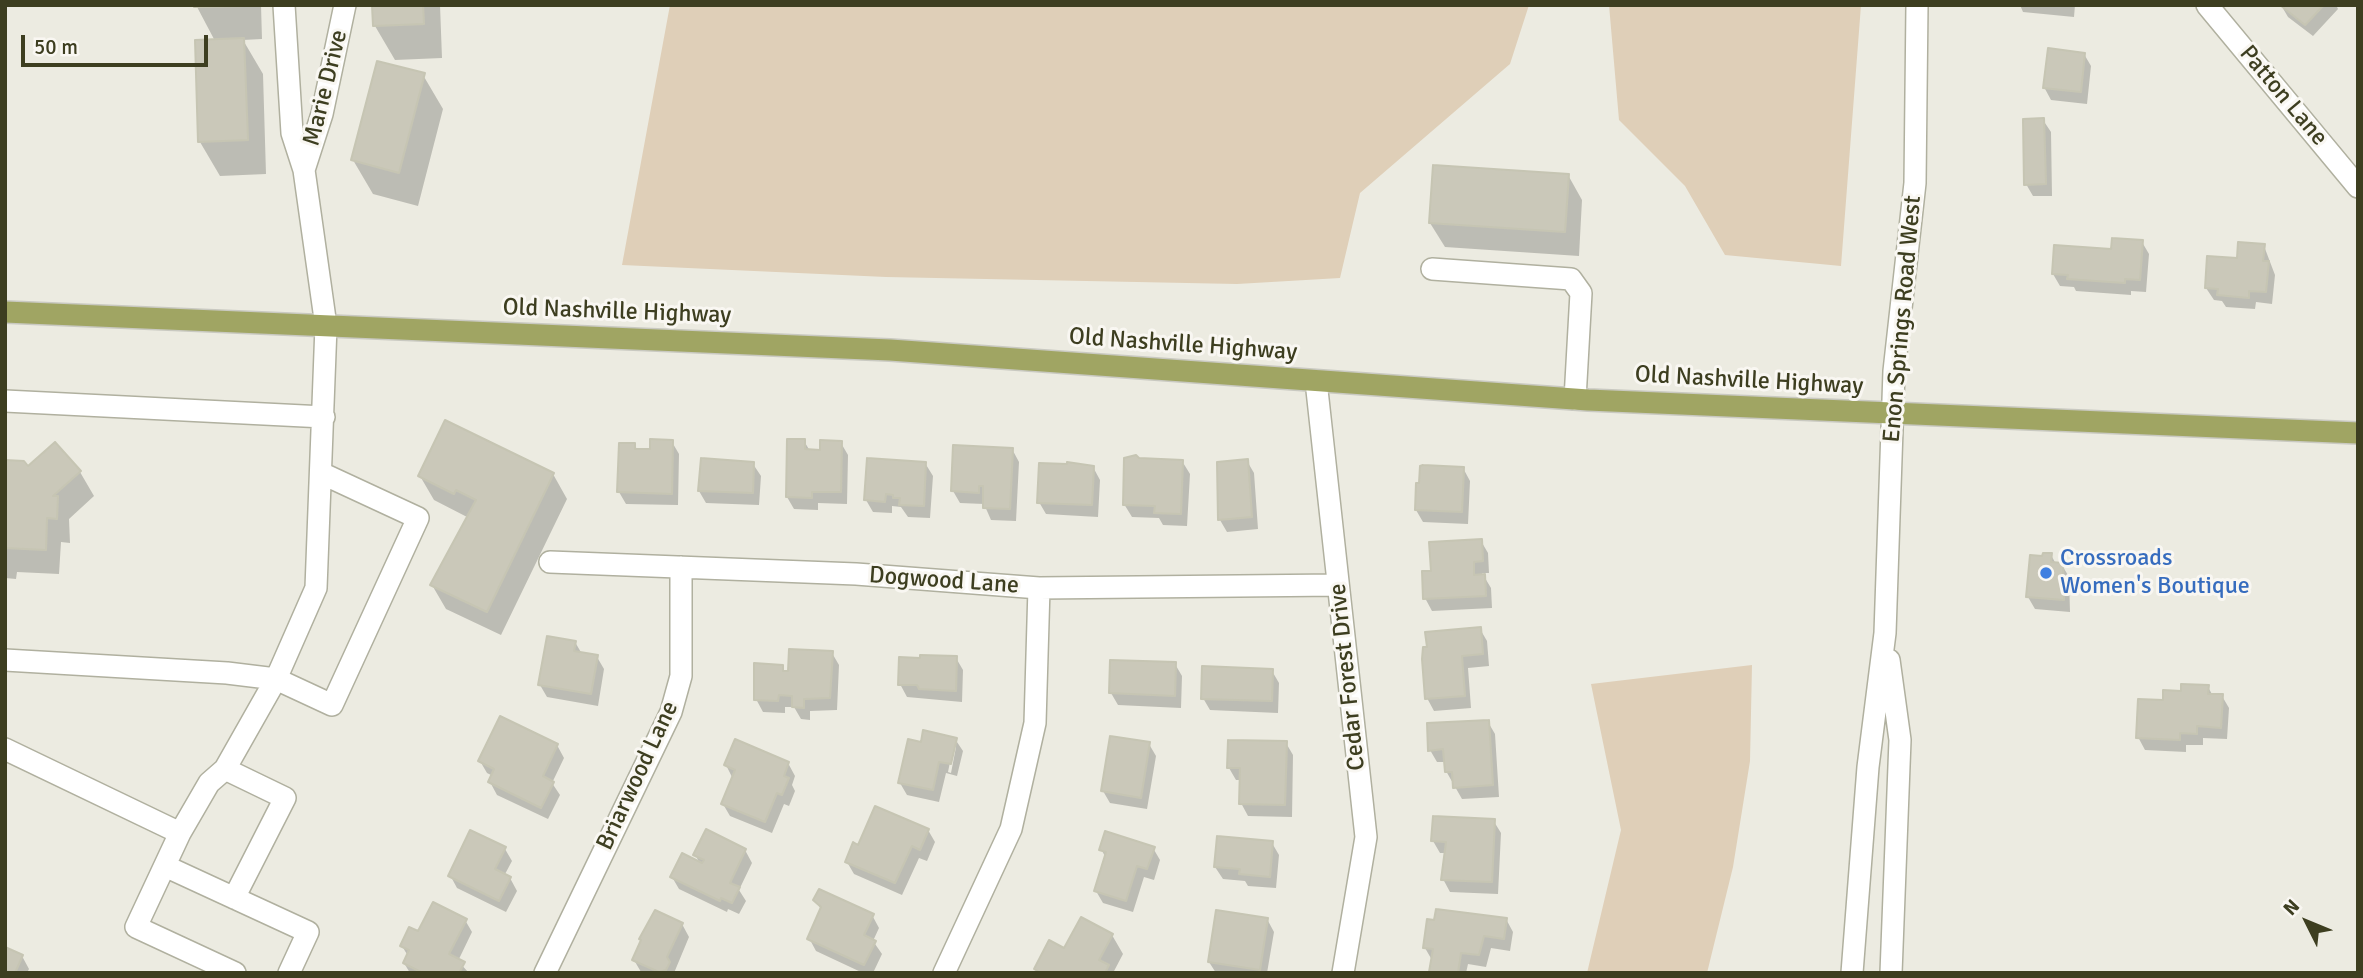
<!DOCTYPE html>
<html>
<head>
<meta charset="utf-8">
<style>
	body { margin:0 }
	#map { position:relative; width:2363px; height:978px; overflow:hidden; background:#ecebe1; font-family:Signika,sans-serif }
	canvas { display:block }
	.frame { position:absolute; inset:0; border:7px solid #3d3e20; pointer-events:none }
	.north { position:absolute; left:2272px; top:887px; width:70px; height:70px; -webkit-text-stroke:5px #f9f7f2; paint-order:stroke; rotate:313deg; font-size:19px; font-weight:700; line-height:28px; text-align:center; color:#3d3e20 }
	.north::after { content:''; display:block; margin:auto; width:24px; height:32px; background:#3d3e20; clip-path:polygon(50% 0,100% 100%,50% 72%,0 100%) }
	.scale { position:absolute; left:21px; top:35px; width:187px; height:32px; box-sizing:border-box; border:4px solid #3d3e20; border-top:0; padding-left:9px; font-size:21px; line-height:24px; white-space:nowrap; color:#3d3e20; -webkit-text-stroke:5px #f9f7f2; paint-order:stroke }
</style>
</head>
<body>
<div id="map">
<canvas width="2363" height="978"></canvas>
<div class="frame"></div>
<div class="north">N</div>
<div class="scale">50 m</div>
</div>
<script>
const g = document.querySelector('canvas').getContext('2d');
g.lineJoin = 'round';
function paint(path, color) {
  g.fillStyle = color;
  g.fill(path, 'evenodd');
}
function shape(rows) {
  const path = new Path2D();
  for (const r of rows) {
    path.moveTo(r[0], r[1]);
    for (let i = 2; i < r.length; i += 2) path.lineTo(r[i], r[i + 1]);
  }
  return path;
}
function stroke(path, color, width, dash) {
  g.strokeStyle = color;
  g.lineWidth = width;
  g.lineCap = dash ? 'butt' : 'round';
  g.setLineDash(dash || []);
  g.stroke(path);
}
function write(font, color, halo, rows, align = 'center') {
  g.font = font + ' Signika,sans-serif';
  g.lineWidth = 6;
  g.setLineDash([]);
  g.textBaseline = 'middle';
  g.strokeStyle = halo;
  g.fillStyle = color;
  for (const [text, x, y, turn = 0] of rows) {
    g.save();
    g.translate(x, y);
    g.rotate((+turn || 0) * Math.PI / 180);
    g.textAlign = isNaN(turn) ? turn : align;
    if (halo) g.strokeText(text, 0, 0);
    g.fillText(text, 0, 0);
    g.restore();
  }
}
const green = shape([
	[670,5,1529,5,1510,64,1360,193,1340,278,1237,284,886,277,622,265],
	[1609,5,1861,5,1841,266,1725,255,1685,186,1619,120],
	[1752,665,1750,761,1733,867,1707,973,1587,973,1621,830,1591,684]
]);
const shadow = shape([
	[196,5,261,5,262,39,243,40,263,74,266,174,220,176,200,142,215,41],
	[374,5,440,5,442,58,395,60,375,26],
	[2020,5,2075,5,2074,17,2023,12],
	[2281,5,2336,5,2338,9,2313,36,2288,17],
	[2084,54,2091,66,2087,104,2051,100,2044,87],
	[423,75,443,109,418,206,373,194,353,160],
	[2043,120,2051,132,2052,196,2033,196,2026,184],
	[1568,175,1582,200,1579,256,1445,247,1430,223],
	[2142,242,2149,254,2146,292,2131,291,2131,295,2076,291,2074,287,2060,286,2053,274],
	[2264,246,2275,275,2272,304,2256,302,2255,309,2226,307,2222,301,2214,300,2206,288,2239,260],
	[804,441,810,451,822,451,841,443,848,455,847,504,818,503,818,510,794,509,787,497],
	[672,442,679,454,678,505,626,504,619,492,634,445,638,450,652,451],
	[1012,449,1019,462,1016,521,991,520,984,504,960,503,953,491],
	[1138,460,1182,461,1190,474,1187,526,1163,525,1159,518,1132,517,1124,504],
	[1247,461,1254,473,1258,529,1227,532,1220,520],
	[5,462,28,468,80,472,94,496,69,519,70,543,61,542,59,574,17,572,16,579,5,578],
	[925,463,933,476,930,518,908,517,901,507,892,506,892,513,873,512,866,500],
	[753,464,761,476,759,505,706,503,699,491],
	[1093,467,1100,480,1098,517,1046,514,1039,502],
	[1463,468,1470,481,1468,524,1423,522,1416,510],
	[553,474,567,499,501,635,446,609,432,585,469,518,434,500,420,476],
	[1481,541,1488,553,1489,573,1482,573,1491,588,1492,608,1432,611,1425,598,1433,573],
	[2051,555,2056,564,2062,565,2069,577,2070,612,2035,609,2028,597,2032,557],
	[1480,629,1487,641,1489,666,1468,668,1471,708,1434,711,1427,698],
	[575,642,582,654,597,657,604,669,598,706,547,697,540,685],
	[832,653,839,665,837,710,810,711,810,720,801,719,794,707,785,707,785,713,763,712,756,699,782,667,785,673],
	[956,658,963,670,962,702,907,697,900,684],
	[1175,664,1182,676,1181,708,1118,705,1111,693],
	[1272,671,1279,683,1278,713,1210,710,1203,698],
	[2208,687,2213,696,2222,696,2229,708,2227,739,2203,738,2203,745,2186,745,2186,752,2145,750,2138,737,2165,702],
	[1488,722,1495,734,1499,797,1462,799,1446,771,1446,762,1437,762,1430,750],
	[955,739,963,751,957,776,946,773,939,802,907,795,900,783,922,744],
	[953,747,956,747,951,773,948,772],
	[1286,743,1293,755,1292,817,1248,816,1241,803,1241,780,1236,780,1229,768],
	[1149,744,1156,756,1147,809,1110,803,1103,791],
	[557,745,564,758,552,783,560,795,548,819,497,795,490,782,493,776,487,773,480,761],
	[788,763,795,776,792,785,795,791,789,806,784,804,772,833,730,816,723,804,733,779,726,765],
	[1493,820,1501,833,1498,894,1450,892,1443,879,1446,853,1440,853,1433,841],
	[928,830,935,842,927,861,919,858,902,895,854,874,847,862,859,847],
	[1272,843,1279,855,1276,888,1248,886,1245,881,1223,879,1215,867],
	[1153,848,1160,860,1154,880,1144,877,1133,912,1103,903,1096,891,1106,858,1101,849],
	[505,849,512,861,504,876,510,878,517,891,506,912,457,888,450,875],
	[745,850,752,863,739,890,746,901,739,914,728,909,727,912,679,889,672,877,700,864,695,854],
	[815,900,872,915,879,928,873,941,882,954,873,973,863,973,816,951,809,938,822,911],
	[1267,919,1274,932,1267,973,1216,973,1209,962],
	[1506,919,1513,932,1510,951,1491,948,1486,967,1468,964,1466,973,1432,973,1432,960,1425,948],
	[465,920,472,932,458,961,469,973,410,973,404,963,408,956,402,946],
	[682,924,689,937,674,973,641,972,634,960],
	[1112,935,1123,954,1113,973,1038,973,1036,969,1065,951],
	[22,956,29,969,27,973,5,973]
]);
const building = shape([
	[194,5,244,5,244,6,194,7,194,5],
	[372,5,423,5,424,24,373,26,372,5],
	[2280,5,2324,5,2305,25,2280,5],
	[244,38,248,140,198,142,195,40,244,38],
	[2048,48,2085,53,2081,92,2043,88,2048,48],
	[377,61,425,73,399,173,351,160,377,61],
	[2044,118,2046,184,2024,185,2023,119,2044,118],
	[1433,165,1569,174,1565,232,1429,223,1433,165],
	[2112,238,2143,240,2140,280,2125,279,2125,283,2067,279,2068,275,2052,274,2054,245,2111,249,2112,238],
	[2238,242,2265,244,2263,261,2269,261,2266,292,2249,291,2249,298,2217,295,2218,289,2205,288,2207,256,2237,258,2238,242],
	[445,420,554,473,487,612,430,585,476,500,456,490,454,494,418,476,445,420],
	[650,439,673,440,672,494,617,492,619,443,635,443,635,449,650,449,650,439],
	[787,439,805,439,805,449,820,450,820,440,842,441,841,492,812,492,812,498,786,497,787,439],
	[55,442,81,471,53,496,58,496,57,519,47,518,46,550,5,548,5,460,24,461,28,466,55,442],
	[953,445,1013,448,1010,509,983,508,983,486,979,486,979,493,951,491,953,445],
	[1136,455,1139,458,1183,460,1181,514,1154,513,1155,506,1123,505,1124,458,1136,455],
	[701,458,754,462,753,493,698,491,701,458],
	[867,458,926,462,924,506,899,505,900,498,893,498,893,495,886,494,885,502,864,500,867,458],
	[1248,459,1252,517,1218,520,1217,462,1248,459],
	[1067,462,1094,466,1092,505,1037,503,1039,463,1067,464,1067,462],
	[1423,465,1464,467,1462,512,1415,510,1416,483,1419,483,1420,466,1423,465],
	[1482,539,1483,561,1474,562,1474,575,1485,574,1486,596,1423,599,1422,571,1431,571,1429,542,1482,539],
	[2043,553,2052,553,2051,562,2063,563,2064,600,2026,597,2030,555,2042,556,2043,553],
	[1481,627,1483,654,1462,656,1465,696,1425,699,1422,659,1423,647,1427,647,1425,632,1481,627],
	[547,636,576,641,574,651,598,655,591,694,538,685,547,636],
	[789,649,833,651,830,698,804,699,804,708,792,707,792,696,779,695,778,701,754,700,754,663,783,665,783,671,788,671,789,649],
	[920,655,957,656,956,691,919,689,917,685,898,685,899,657,920,658,920,655],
	[1110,660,1176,662,1175,696,1109,693,1110,660],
	[1202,666,1273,669,1272,701,1201,699,1202,666],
	[2181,684,2209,685,2208,694,2223,694,2221,728,2197,726,2197,734,2180,733,2180,740,2136,738,2138,699,2163,700,2163,690,2181,691,2181,684],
	[500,716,558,744,543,776,554,782,541,808,488,782,494,769,478,761,500,716],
	[1489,720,1493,785,1453,788,1452,772,1445,772,1443,749,1428,751,1427,723,1489,720],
	[923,730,957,738,951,764,939,762,933,790,898,783,908,739,921,742,923,730],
	[1110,736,1150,742,1141,798,1101,791,1110,736],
	[735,739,789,762,784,776,789,778,782,795,777,793,765,822,721,804,735,770,724,765,735,739],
	[1228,740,1287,741,1285,805,1239,804,1240,768,1227,768,1228,740],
	[875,806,929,829,920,850,912,846,895,883,845,862,853,842,858,845,875,806],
	[1433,816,1495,819,1492,882,1441,880,1446,842,1431,841,1433,816],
	[706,829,746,849,730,883,740,887,732,903,721,898,720,901,670,877,682,853,702,863,704,860,693,855,706,829],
	[470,830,506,847,495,869,511,877,499,901,448,876,470,830],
	[1105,831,1155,847,1147,869,1137,866,1126,901,1094,891,1106,852,1099,850,1105,831],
	[1217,836,1273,841,1270,877,1239,874,1240,869,1214,867,1217,836],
	[819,889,874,914,864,935,876,941,864,965,807,939,821,907,813,900,819,889],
	[433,902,467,919,449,954,465,962,459,973,423,973,403,963,409,950,400,946,409,927,418,931,433,902],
	[1436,909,1507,918,1504,939,1484,936,1479,955,1461,953,1458,973,1429,972,1433,949,1423,948,1427,919,1434,920,1436,909],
	[655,910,683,923,667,957,670,962,666,970,659,972,632,960,641,940,639,939,655,910],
	[1216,910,1268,918,1260,970,1208,962,1216,910],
	[1081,917,1113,934,1099,960,1109,965,1105,973,1041,973,1034,969,1049,940,1064,948,1081,917],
	[5,947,23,955,15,973,5,973,5,947]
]);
const minor = shape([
	[2207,5,2358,187],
	[304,170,322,114,345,5],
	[1432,269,1571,279,1581,293,1575,399],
	[1316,381,1366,837,1343,973],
	[5,401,324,417],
	[550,562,856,574,1039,588,1338,585],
	[5,660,227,673,276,679,316,588,326,326,304,170,292,133,284,5],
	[1889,660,1900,740,1891,973],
	[5,749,180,833,209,783,225,769,276,679,332,705,418,518,321,473],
	[225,769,285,798,234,898],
	[180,833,136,927,235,973],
	[165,866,308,932,289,973],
	[545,973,671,712,681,676,681,567],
	[944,973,1011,829,1035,723,1039,588],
	[1852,973,1868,767,1885,633,1894,371,1915,183,1917,5]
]);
const major = shape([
	[5,312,890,350,1588,400,2358,433]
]);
const markers = [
	[2046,573,7,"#3f7fe0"]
];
const streetNames = [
	["Marie Drive",326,88,-76],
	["Patton Lane",2283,96,50],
	["Old Nashville Highway",617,312,2],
	["Enon Springs Road West",1903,319,-85],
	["Old Nashville Highway",1183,345,4],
	["Old Nashville Highway",1749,381,3],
	["Dogwood Lane",944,581,4],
	["Cedar Forest Drive",1348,677,-96],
	["Briarwood Lane",638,776,-65]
];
const shopNames = [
	["Crossroads",2060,559],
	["Women's Boutique",2060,587]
];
paint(green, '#dfcfb8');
paint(shadow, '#0003');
paint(building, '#cac8b9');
stroke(building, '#c6c5b3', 2);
stroke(minor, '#b0b09f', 24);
stroke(major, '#c9c9c1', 24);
stroke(minor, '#fff', 21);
stroke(major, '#a0a563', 21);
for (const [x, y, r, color] of markers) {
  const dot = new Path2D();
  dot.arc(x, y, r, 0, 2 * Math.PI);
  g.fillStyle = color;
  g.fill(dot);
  stroke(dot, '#f9f7f2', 2.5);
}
write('24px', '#3d3e20', '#f9f7f2', streetNames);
write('24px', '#366cbe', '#f9f7f2', shopNames, 'left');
</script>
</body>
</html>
